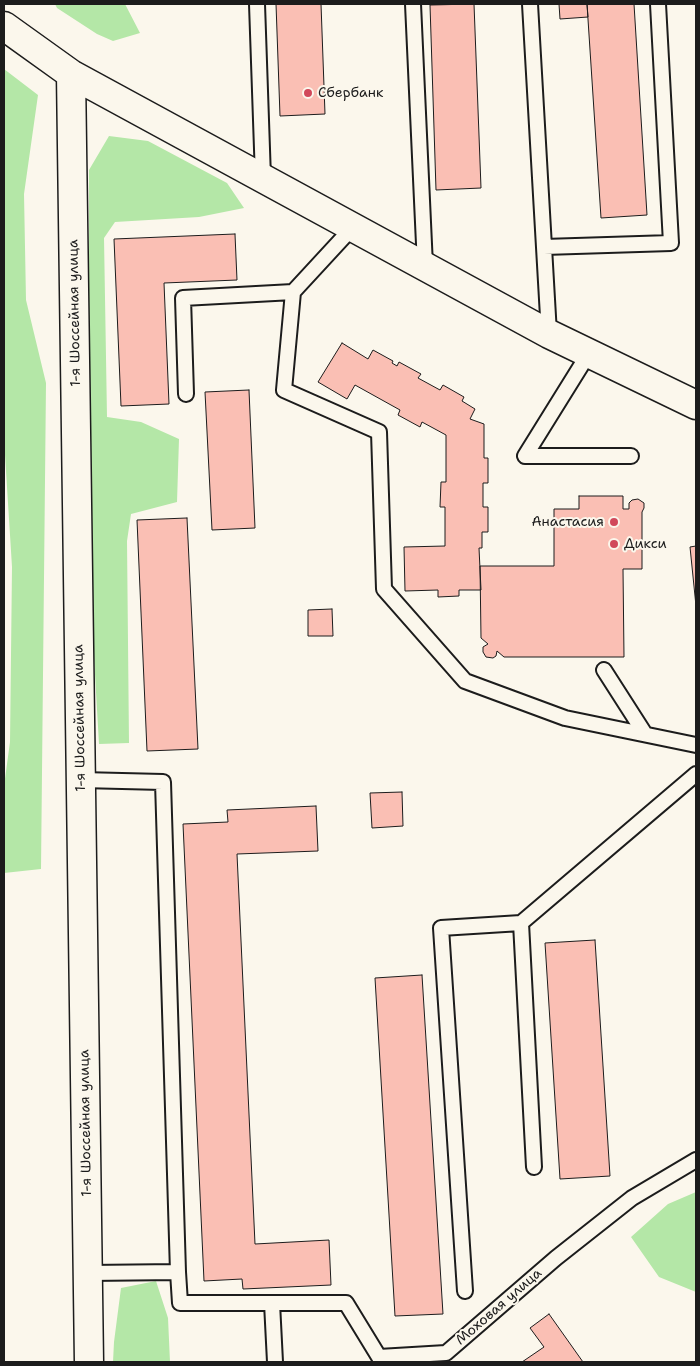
<!DOCTYPE html>
<html>
<head>
<meta charset="utf-8">
<style>
	body { margin:0 }
	#map { position:relative; width:700px; height:1366px; overflow:hidden; background:#fbf7ec; font-family:"Shantell Sans",sans-serif }
	canvas { display:block }
	.frame { position:absolute; inset:0; border:5px solid #1c1c1c; pointer-events:none }
</style>
</head>
<body>
<div id="map">
<canvas width="700" height="1366"></canvas>
<div class="frame"></div>
</div>
<script>
const ctx = document.querySelector('canvas').getContext('2d');
ctx.lineJoin = 'round';
function fill(path, color) {
  ctx.fillStyle = color;
  ctx.fill(path, 'evenodd');
}
function shape(rows) {
  const path = new Path2D();
  for (const r of rows) {
    path.moveTo(r[0], r[1]);
    for (let i = 2; i < r.length; i += 2) path.lineTo(r[i], r[i + 1]);
  }
  return path;
}
function stroke(path, color, width, dash) {
  ctx.strokeStyle = color;
  ctx.lineWidth = width;
  ctx.lineCap = dash ? 'butt' : 'round';
  ctx.setLineDash(dash || []);
  ctx.stroke(path);
}
function label(font, color, halo, rows, align = 'center') {
  ctx.font = font + ' "Shantell Sans",sans-serif';
  ctx.lineWidth = 4;
  ctx.setLineDash([]);
  ctx.textBaseline = 'middle';
  ctx.strokeStyle = halo;
  ctx.fillStyle = color;
  for (const [text, x, y, turn = 0] of rows) {
    ctx.save();
    ctx.translate(x, y);
    ctx.rotate((+turn || 0) * Math.PI / 180);
    ctx.textAlign = isNaN(turn) ? turn : align;
    if (halo) ctx.strokeText(text, 0, 0);
    ctx.fillText(text, 0, 0);
    ctx.restore();
  }
}
const green = shape([
	[55,4,125,4,140,33,113,41,97,34,57,8],
	[4,69,38,95,24,194,26,300,46,383,41,869,4,873,4,786,10,742,12,567,4,439],
	[109,136,148,141,227,183,244,208,199,217,115,222,104,238,107,417,141,422,179,439,177,502,131,514,127,541,129,743,99,744,93,640,89,427,89,170],
	[696,1192,696,1292,659,1277,631,1237,668,1204],
	[156,1281,168,1318,170,1362,113,1362,114,1342,121,1288]
]);
const building = shape([
	[276,4,321,4,325,114,280,116,276,4],
	[474,4,481,188,436,190,430,5,474,4],
	[559,4,587,4,588,17,560,19,559,4],
	[587,4,634,4,647,215,601,218,587,4],
	[235,234,237,280,164,283,169,404,121,406,114,239,235,234],
	[342,343,368,359,373,350,393,361,392,363,397,366,399,362,421,374,418,378,440,390,443,385,464,397,462,401,475,409,470,419,484,424,484,458,488,458,488,483,483,483,483,507,488,507,488,532,482,532,482,548,479,548,481,590,459,590,459,596,438,597,438,590,405,591,404,547,445,546,445,507,440,507,441,482,446,482,446,435,422,422,420,427,398,415,400,410,355,385,347,399,318,382,342,343],
	[249,390,255,528,212,530,205,392,249,390],
	[579,496,623,496,623,509,629,509,629,503,632,500,638,499,644,503,644,508,642,512,642,569,623,569,624,657,504,657,497,651,496,656,493,658,486,657,483,652,483,647,488,644,481,638,480,566,554,566,554,509,579,509,579,496],
	[187,518,198,749,147,751,137,520,187,518],
	[696,546,696,606,690,547,696,546],
	[332,609,333,636,308,636,308,610,332,609],
	[402,792,403,826,372,828,370,793,402,792],
	[316,806,318,851,237,854,255,1244,329,1240,331,1285,243,1289,242,1279,204,1281,183,824,228,822,227,810,316,806],
	[595,940,610,1176,560,1179,545,943,595,940],
	[422,975,443,1314,395,1316,375,978,422,975],
	[549,1314,583,1362,522,1362,544,1347,530,1328,549,1314]
]);
const lane = shape([
	[257,4,263,178],
	[413,4,425,266],
	[530,4,549,334],
	[353,227,293,292,284,390,379,432,384,589,465,681,565,718,696,745],
	[544,247,671,243,658,4],
	[589,353,525,456,631,456],
	[186,394,183,298,293,292],
	[604,670,645,734],
	[81,780,163,782,178,1272],
	[534,1167,521,923,696,774],
	[88,1273,178,1272,180,1303,346,1303,379,1357,446,1353,556,1258,632,1198,696,1160],
	[465,1291,441,928,521,923],
	[272,1303,275,1362]
]);
const secondary = shape([
	[4,26,71,74,549,334,696,405],
	[71,74,89,1362]
]);
const markers = [
	[308,93,5,"#d1495b"],
	[614,522,5,"#d1495b"],
	[614,544,5,"#d1495b"]
];
const poiNames = [
	["Сбербанк",318,93],
	["Анастасия",604,522,"right"],
	["Дикси",624,544]
];
const streetNames = [
	["1-я Шоссейная улица",75,313,-91],
	["1-я Шоссейная улица",80,718,-91],
	["1-я Шоссейная улица",86,1123,-91],
	["Моховая улица",499,1307,-41]
];
fill(green, '#b4e7a7');
fill(building, '#fabfb4');
stroke(building, '#1c1c1c', 1);
stroke(lane, '#1c1c1c', 18);
stroke(secondary, '#1c1c1c', 31);
stroke(lane, '#fbf7ec', 14);
stroke(secondary, '#fbf7ec', 28);
for (const [x, y, r, color] of markers) {
  const dot = new Path2D();
  dot.arc(x, y, r, 0, 2 * Math.PI);
  ctx.fillStyle = color;
  ctx.fill(dot);
  stroke(dot, '#fbf7ec', 2);
}
label('14px', '#1c1c1c', '#fbf7ec', poiNames, 'left');
label('14px', '#1c1c1c', '#fbf7ec', streetNames);
</script>
</body>
</html>
